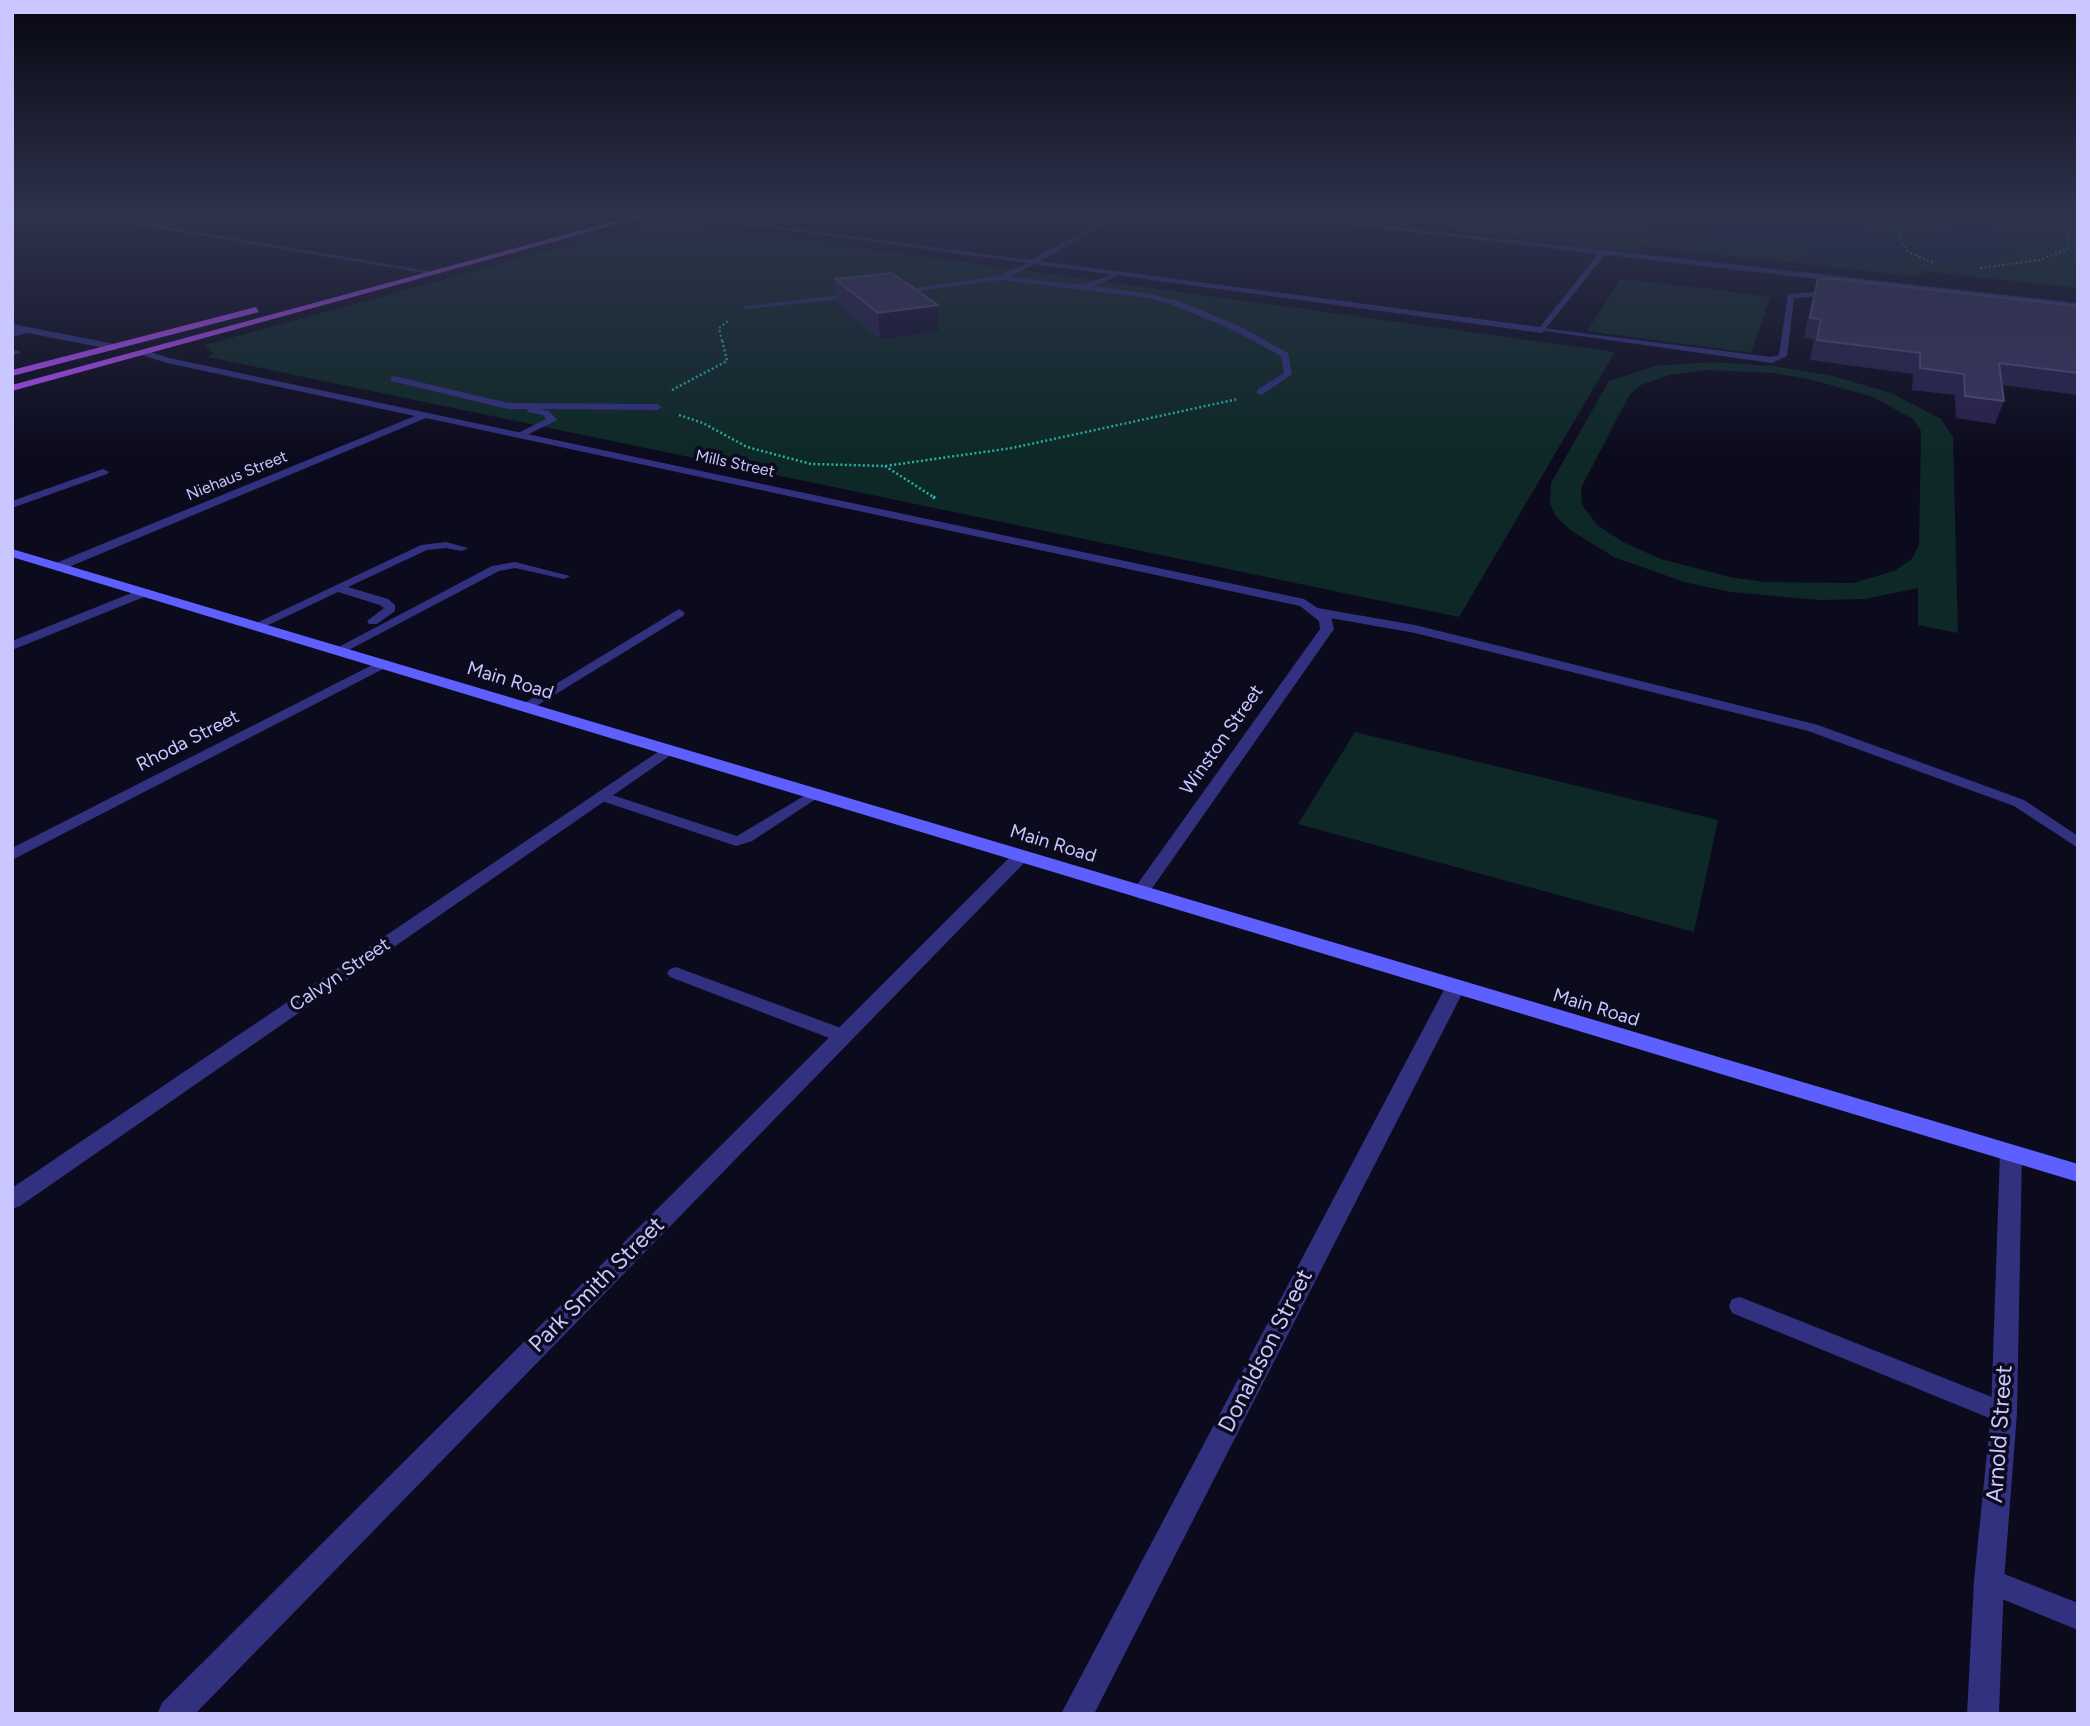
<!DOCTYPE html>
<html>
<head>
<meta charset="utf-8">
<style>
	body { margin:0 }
	#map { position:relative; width:2090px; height:1726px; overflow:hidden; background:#0c0a1d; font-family:Figtree,sans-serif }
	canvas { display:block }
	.frame { position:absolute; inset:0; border:14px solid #cac6ff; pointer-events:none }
</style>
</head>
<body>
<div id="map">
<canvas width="2090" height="1726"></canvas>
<div class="frame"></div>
</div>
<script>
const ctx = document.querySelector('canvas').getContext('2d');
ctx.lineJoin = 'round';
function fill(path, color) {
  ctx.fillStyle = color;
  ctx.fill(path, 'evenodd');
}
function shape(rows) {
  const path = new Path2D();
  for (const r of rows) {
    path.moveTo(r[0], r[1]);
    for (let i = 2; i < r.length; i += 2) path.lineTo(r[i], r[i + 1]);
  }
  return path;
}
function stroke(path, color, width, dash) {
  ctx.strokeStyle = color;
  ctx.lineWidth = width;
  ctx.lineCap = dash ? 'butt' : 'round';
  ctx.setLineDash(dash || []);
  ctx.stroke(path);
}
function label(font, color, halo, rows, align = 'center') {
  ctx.font = font + ' Figtree,sans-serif';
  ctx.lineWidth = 7;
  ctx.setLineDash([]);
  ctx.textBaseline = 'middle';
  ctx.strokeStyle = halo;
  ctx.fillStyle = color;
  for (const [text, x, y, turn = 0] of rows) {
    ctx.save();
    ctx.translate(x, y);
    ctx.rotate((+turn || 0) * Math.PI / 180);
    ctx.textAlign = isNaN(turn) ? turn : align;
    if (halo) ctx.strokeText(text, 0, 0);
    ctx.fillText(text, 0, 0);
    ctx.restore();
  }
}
const green = shape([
	[1450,217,2078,217,2078,288,1922,271,1921,277,1642,246,1633,252,1461,232,1444,223],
	[667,221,1615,352,1459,617,208,357,214,353,205,345,653,222],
	[1621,279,1719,290,1770,297,1751,353,1587,331],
	[1711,362,1773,366,1833,376,1891,393,1941,419,1953,437,1958,633,1918,625,1918,588,1865,599,1820,600,1730,592,1684,582,1614,557,1570,530,1556,516,1550,504,1551,483,1609,381,1655,366],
	[1706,370,1775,373,1813,380,1873,397,1913,419,1921,431,1919,545,1912,559,1894,571,1853,583,1765,582,1730,577,1661,559,1623,542,1597,525,1582,505,1581,488,1630,394,1641,385,1669,375],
	[1355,732,1718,820,1694,932,1298,824]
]);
const water = shape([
	[1518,217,1857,217,1857,223,1879,230,1899,244,1911,245,1918,240,1913,231,1919,228,1957,226,1913,217,2026,217,2047,228,1993,230,2012,235,2020,242,2022,246,2014,254,1939,261,1916,255,1888,259,1827,256,1655,231,1619,228,1565,227,1535,223]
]);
const stream = shape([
	[2078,217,2078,220,2064,217,2078,217]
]);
const pathFar2 = shape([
	[1878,217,1896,231,1908,252,1934,263],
	[1980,268,2039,260,2068,249,2071,217],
	[722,341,719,328,728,321]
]);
const pathFar1 = shape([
	[672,390,727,361,722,339],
	[679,415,703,423,747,447,811,464,885,466,1012,448,1238,399],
	[885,466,935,498]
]);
const path = shape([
	[933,497,935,498]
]);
const lane = shape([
	[139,217,151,217,126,225,123,223,139,217],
	[193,217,205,217,158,230,155,228,193,217],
	[1033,261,1035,264,1008,277,1084,285,1117,272,1117,276,1094,286,1150,294,1179,301,1239,326,1288,353,1292,374,1263,394,1257,394,1257,390,1284,373,1281,356,1233,330,1173,305,1150,298,1001,280,894,294,890,292,997,276,1033,261],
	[1835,291,1838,295,1794,298,1787,356,1772,363,1538,330,1542,328,1771,357,1779,355,1788,294,1835,291],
	[858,293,861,297,745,309,741,307,858,293],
	[27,328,30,332,12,337,12,332,27,328],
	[12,350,19,351,20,353,12,355,12,350],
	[394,376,508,403,657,404,662,407,657,410,539,409,549,411,557,420,521,438,518,437,518,433,546,419,543,415,528,412,527,409,508,409,391,381,391,377,394,376],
	[446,542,468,548,462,551,446,548,427,550,348,587,388,599,395,605,395,611,377,624,369,624,367,621,384,608,380,605,338,592,260,629,256,630,250,626,421,545,446,542],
	[515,562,570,576,564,579,515,568,499,571,341,654,333,654,331,651,492,566,515,562],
	[1317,608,1415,625,1818,725,2024,800,2078,836,2078,848,2014,806,1808,731,1415,633,1313,615,1313,609,1317,608],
	[679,609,685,613,683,616,530,710,525,711,518,707,679,609],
	[814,790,819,791,821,794,819,797,752,841,736,846,596,799,594,796,596,793,606,793,737,836,814,790],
	[676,967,849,1031,852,1036,849,1041,837,1041,670,977,667,973,670,969,676,967],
	[1740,1297,2012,1405,2016,1413,2012,1421,2004,1424,1732,1313,1729,1306,1732,1299,1740,1297],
	[1989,1568,2078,1603,2078,1630,1980,1590,1976,1581,1980,1572,1989,1568]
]);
const street = shape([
	[90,217,109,217,440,273,436,275,90,217],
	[688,217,710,217,1030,260,1110,217,1119,217,1040,261,1540,327,1598,254,1283,217,1309,217,2078,303,2078,308,1605,255,1542,333,688,217],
	[12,324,115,344,120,347,115,350,12,330,12,324],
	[145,350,169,358,1304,599,1331,617,1334,629,1146,897,1140,899,1131,893,1320,629,1319,621,1300,606,426,418,64,569,56,569,56,563,415,416,167,363,142,355,140,353,145,350],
	[103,469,109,472,107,474,12,508,12,501,103,469],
	[144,588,151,592,149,595,12,650,12,641,144,588],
	[382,660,387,661,387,667,12,860,12,848,382,660],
	[668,745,674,747,676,750,674,753,20,1206,12,1209,12,1188,668,745],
	[1021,851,1027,852,1030,856,1027,860,195,1714,157,1714,162,1703,1015,852,1021,851],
	[1455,981,1462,983,1465,988,1094,1714,1061,1714,1445,988,1448,983,1455,981],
	[2011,1145,2019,1147,2022,1153,2017,1413,2004,1581,1999,1714,1967,1714,1974,1581,1991,1413,2000,1153,2003,1147,2011,1145]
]);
const secondary = shape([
	[12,549,2078,1164,2078,1182,12,557,12,549]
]);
const primary = shape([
	[630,217,643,217,12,391,12,385,630,217],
	[256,307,259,312,12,376,12,370,256,307]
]);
const wall = shape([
	[835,279,939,331,880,339,837,304],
	[1818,279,2078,306,2078,395,2002,385,2004,401,1995,424,1956,418,1955,395,1912,390,1913,374,1810,360,1814,339,1804,338,1812,298]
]);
const shadedWall = shape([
	[938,305,939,331,880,339,878,313]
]);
const building = shape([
	[892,273,938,305,878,313,835,279,892,273],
	[1818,279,1836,279,2078,306,2078,373,1999,363,2004,401,1965,396,1964,374,1920,368,1920,353,1817,340,1821,319,1810,318,1818,279]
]);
const farStreetnames = [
	["Mills Street",735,464,12],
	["Niehaus Street",237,476,-22]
];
const streetNames = [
	["Main Road",510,681,17],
	["Winston Street",1222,740,-55],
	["Rhoda Street",188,741,-27],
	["Main Road",1053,844,17],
	["Calvyn Street",340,975,-34],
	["Main Road",1596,1008,17]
];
const nearStreetnames = [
	["Park Smith Street",597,1285,-45],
	["Donaldson Street",1266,1351,-63],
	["Arnold Street",2000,1434,-86]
];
fill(green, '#0d2826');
fill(water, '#071e3f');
fill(stream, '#071e3f');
stroke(pathFar2, '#23b6a7', 2, [2, 2.5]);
stroke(pathFar1, '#23b6a7', 2.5, [2, 2.5]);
stroke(path, '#23b6a7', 3.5, [2.5, 3.5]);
fill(lane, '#313180');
fill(street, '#313180');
fill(secondary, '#5d60ff');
fill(primary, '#b54dff');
fill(wall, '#28214d');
fill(shadedWall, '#161132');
fill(building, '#3a3360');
stroke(building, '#504a79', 2);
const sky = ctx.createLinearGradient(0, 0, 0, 459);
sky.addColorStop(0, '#070610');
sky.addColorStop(0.47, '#2e334c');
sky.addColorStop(1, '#2e334c00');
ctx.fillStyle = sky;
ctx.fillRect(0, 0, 2090, 459);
label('16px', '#cac6ff', '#0c0a1d', farStreetnames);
label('19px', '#cac6ff', '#0c0a1d', streetNames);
label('23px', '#cac6ff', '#0c0a1d', nearStreetnames);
</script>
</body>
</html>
